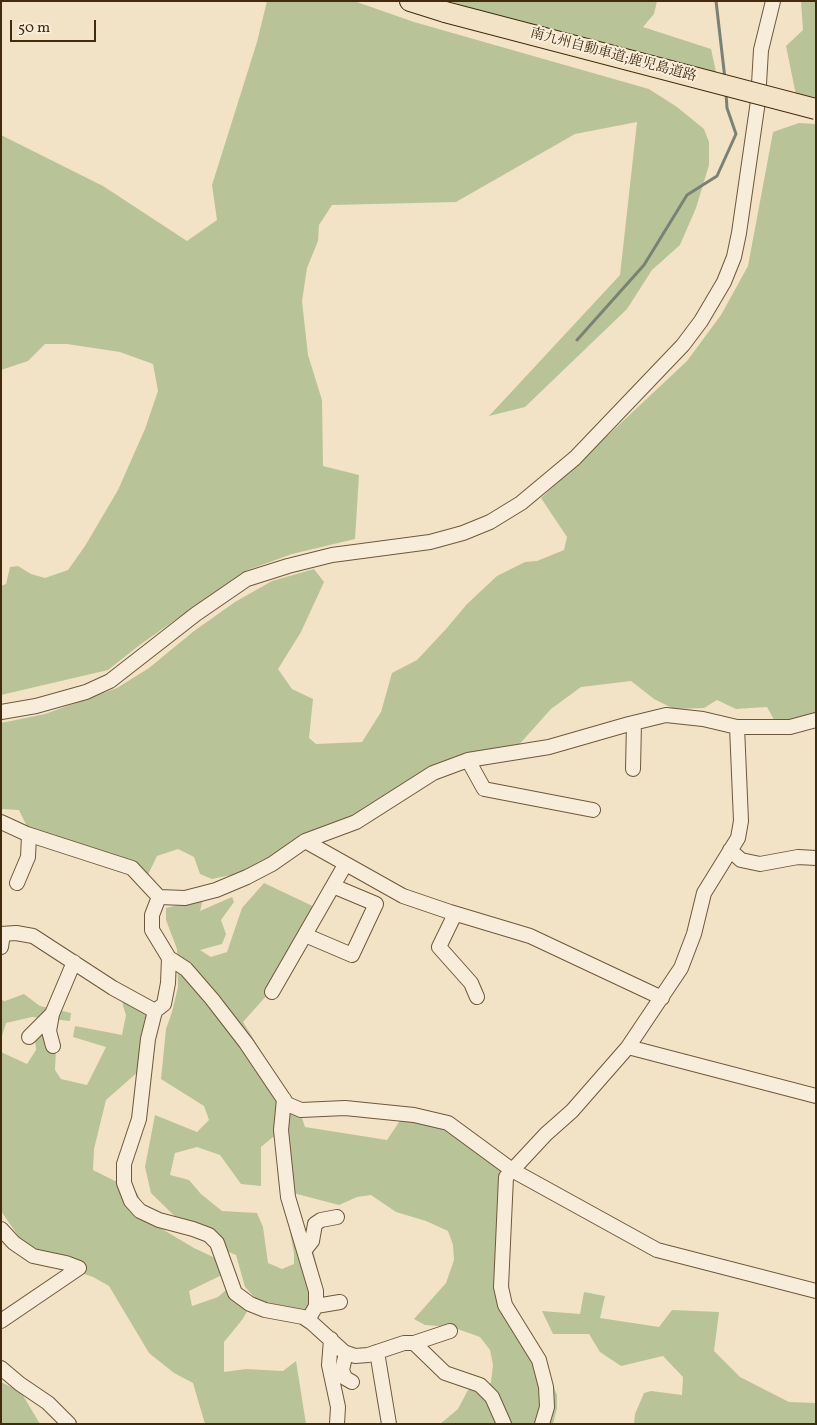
<!DOCTYPE html>
<html>
<head>
<meta charset="utf-8">
<style>
	body { margin:0 }
	#map { position:relative; width:817px; height:1425px; overflow:hidden; background:#f3e3c6; font-family:Vollkorn,serif }
	canvas { display:block }
	.frame { position:absolute; inset:0; border:2px solid #422a0d; pointer-events:none }
	.scale { position:absolute; left:10px; top:20px; width:86px; height:22px; box-sizing:border-box; border:2px solid #422a0d; border-top:0; padding-left:6px; font-size:15px; line-height:18px; white-space:nowrap; color:#422a0d; -webkit-text-stroke:4px #f7edda; paint-order:stroke }
</style>
</head>
<body>
<div id="map">
<canvas width="817" height="1425"></canvas>
<div class="frame"></div>
<div class="scale">50 m</div>
</div>
<script>
const ctx = document.querySelector('canvas').getContext('2d');
ctx.lineJoin = 'round';
function fill(path, color) {
  ctx.fillStyle = color;
  ctx.fill(path, 'evenodd');
}
function shape(rows) {
  const path = new Path2D();
  for (const r of rows) {
    path.moveTo(r[0], r[1]);
    for (let i = 2; i < r.length; i += 2) path.lineTo(r[i], r[i + 1]);
  }
  return path;
}
function stroke(path, color, width, dash) {
  ctx.strokeStyle = color;
  ctx.lineWidth = width;
  ctx.lineCap = dash ? 'butt' : 'round';
  ctx.setLineDash(dash || []);
  ctx.stroke(path);
}
function label(font, color, halo, rows, align = 'center') {
  ctx.font = font + ' Vollkorn,"Noto Serif JP",serif';
  ctx.lineWidth = 4;
  ctx.setLineDash([]);
  ctx.textBaseline = 'middle';
  ctx.strokeStyle = halo;
  ctx.fillStyle = color;
  for (const [text, x, y, turn = 0] of rows) {
    ctx.save();
    ctx.translate(x, y);
    ctx.rotate((+turn || 0) * Math.PI / 180);
    ctx.textAlign = isNaN(turn) ? turn : align;
    if (halo) ctx.strokeText(text, 0, 0);
    ctx.fillText(text, 0, 0);
    ctx.restore();
  }
}
const green = shape([
	[267,1,354,1,414,22,649,89,677,107,704,129,709,142,709,165,696,208,680,245,652,270,627,309,525,407,489,416,620,275,637,122,575,134,456,202,332,205,319,225,318,241,307,268,302,301,308,355,322,400,323,466,359,475,355,539,292,554,245,571,141,644,108,670,1,695,1,586,6,584,10,567,18,566,31,574,45,578,68,570,85,546,118,490,145,429,158,391,153,364,120,352,67,344,45,344,28,361,1,370,1,135,103,186,187,241,217,220,212,185,257,42],
	[449,1,657,1,654,14,643,27,711,49,718,81,504,20],
	[801,1,816,1,816,99,796,95,786,46,803,30],
	[799,123,816,124,816,724,804,731,786,735,778,727,767,707,736,709,717,700,704,708,674,709,654,699,631,681,581,687,551,709,516,748,439,763,389,803,256,870,212,879,200,874,194,857,178,849,157,856,147,877,32,837,19,810,1,809,1,723,45,714,117,688,149,668,194,631,235,602,272,581,314,569,324,582,301,632,278,669,292,689,313,699,309,738,316,744,362,742,381,712,392,673,417,660,446,629,467,604,497,576,525,562,537,561,564,550,567,537,541,498,687,361,721,315,748,266,773,132],
	[264,883,321,910,268,994,243,1022,301,1115,305,1127,387,1140,401,1119,432,1126,464,1137,510,1174,512,1217,507,1267,506,1286,510,1307,543,1360,557,1395,557,1408,553,1424,440,1424,458,1409,468,1390,488,1387,491,1382,493,1365,490,1350,480,1337,452,1327,425,1325,414,1319,446,1283,454,1260,453,1245,448,1231,426,1221,396,1212,371,1195,357,1197,339,1205,293,1193,287,1149,273,1137,261,1147,261,1186,241,1184,220,1155,197,1147,175,1153,170,1175,189,1180,201,1194,222,1211,257,1213,263,1227,268,1263,282,1269,294,1264,294,1253,288,1222,291,1199,314,1254,322,1286,324,1304,318,1315,259,1302,245,1287,236,1255,198,1239,151,1193,145,1167,155,1115,197,1132,209,1120,204,1106,161,1079,166,1029,172,1012,178,987,177,949,166,920,166,908,203,899,200,911,232,897,234,902,221,920,226,934,222,944,200,950,211,957,227,952,242,908],
	[24,994,40,1006,71,1013,70,1021,32,1017,6,1023,1,1039,1,1000,5,1001],
	[122,995,156,1020,148,1063,106,1100,94,1149,93,1170,115,1181,125,1176,138,1195,147,1216,157,1226,194,1248,224,1262,224,1274,189,1291,192,1306,218,1297,234,1283,248,1310,242,1320,224,1342,224,1372,246,1369,283,1371,296,1361,306,1424,205,1424,193,1383,174,1373,149,1353,109,1286,93,1277,48,1261,24,1244,3,1214,1,1209,1,1052,27,1064,36,1050,34,1025,57,1025,55,1070,61,1079,87,1085,106,1047,73,1037,75,1026,122,1035,126,1015,123,1006],
	[584,1292,605,1296,600,1318,659,1327,672,1310,719,1312,714,1351,740,1377,789,1402,816,1403,816,1424,634,1424,635,1414,644,1393,651,1391,682,1395,683,1377,663,1356,621,1366,600,1352,589,1334,553,1334,542,1311,580,1314],
	[1,1382,21,1392,40,1424,1,1424]
]);
const stream = shape([
	[716,1,725,79],
	[577,340,644,265,687,195,717,176,736,134,727,108,726,93]
]);
const minor = shape([
	[1,712,36,706,86,692,110,681,196,614,247,579,288,566,332,555,430,542,463,533,490,522,521,503,575,458,683,345,701,321,724,282,734,257,739,233,758,101,761,50,773,1],
	[468,760,484,789,593,810],
	[633,769,634,723],
	[1,822,27,834,132,868,159,897,185,898,216,890,247,877,272,864,305,841,356,822,433,773,468,760,549,747,629,724,666,715,703,719,737,727,790,727,816,720],
	[305,841,403,896,450,912,530,936,662,998],
	[730,850,741,860,760,864,798,857,816,858],
	[17,883,28,857,29,835],
	[159,897,152,915,152,930,169,958,186,969,212,999,246,1043,287,1104,301,1110,345,1108,414,1115,448,1123,512,1170,657,1250,816,1291],
	[455,914,439,947,471,983,477,997],
	[1,934,16,933,33,936,113,988,155,1011],
	[305,935,352,955,376,904,333,886],
	[1,947,3,934],
	[169,958,168,983,164,1004,155,1011,148,1039,139,1119,124,1164,124,1183,131,1201,140,1211,159,1220,193,1229,209,1235,217,1243,235,1293,250,1304,265,1310,303,1317,312,1323,344,1352,355,1356,368,1355,404,1343,414,1343,445,1373,480,1385,492,1397,504,1424],
	[272,992,345,865],
	[29,1037,52,1014],
	[53,1046,49,1031,52,1014,74,962],
	[628,1047,816,1096],
	[284,1099,281,1130,288,1197,316,1291,316,1306,308,1320],
	[1,1229,14,1243,33,1256,66,1263,79,1268,1,1321],
	[304,1251,312,1241,315,1224,321,1220,337,1217],
	[316,1306,340,1302],
	[331,1339,329,1365,338,1407,337,1424],
	[414,1343,450,1331],
	[377,1352,389,1424],
	[346,1353,342,1370,345,1378,352,1382],
	[1,1368,20,1384,48,1403,69,1424],
	[542,1424,547,1407,546,1387,539,1360,505,1305,501,1287,506,1177,546,1134,572,1111,628,1047,681,968,694,934,704,893,738,838,741,821,737,727]
]);
const highway = shape([
	[410,1,445,12]
]);
const highwayBridge = shape([
	[445,12,816,109]
]);
const streetNames = [
	["南九州自動車道;鹿児島道路",613,56,15]
];
fill(green, '#b8c497');
stroke(stream, '#798275', 3);
stroke(minor, '#6e583b', 16);
stroke(highway, '#422a0d', 22);
stroke(minor, '#f7edda', 14);
stroke(highway, '#f3e3c6', 20);
stroke(highwayBridge, '#422a0d', 22, []);
stroke(highwayBridge, '#f3e3c6', 20);
label('14px', '#422a0d', '#f7edda', streetNames);
</script>
</body>
</html>
